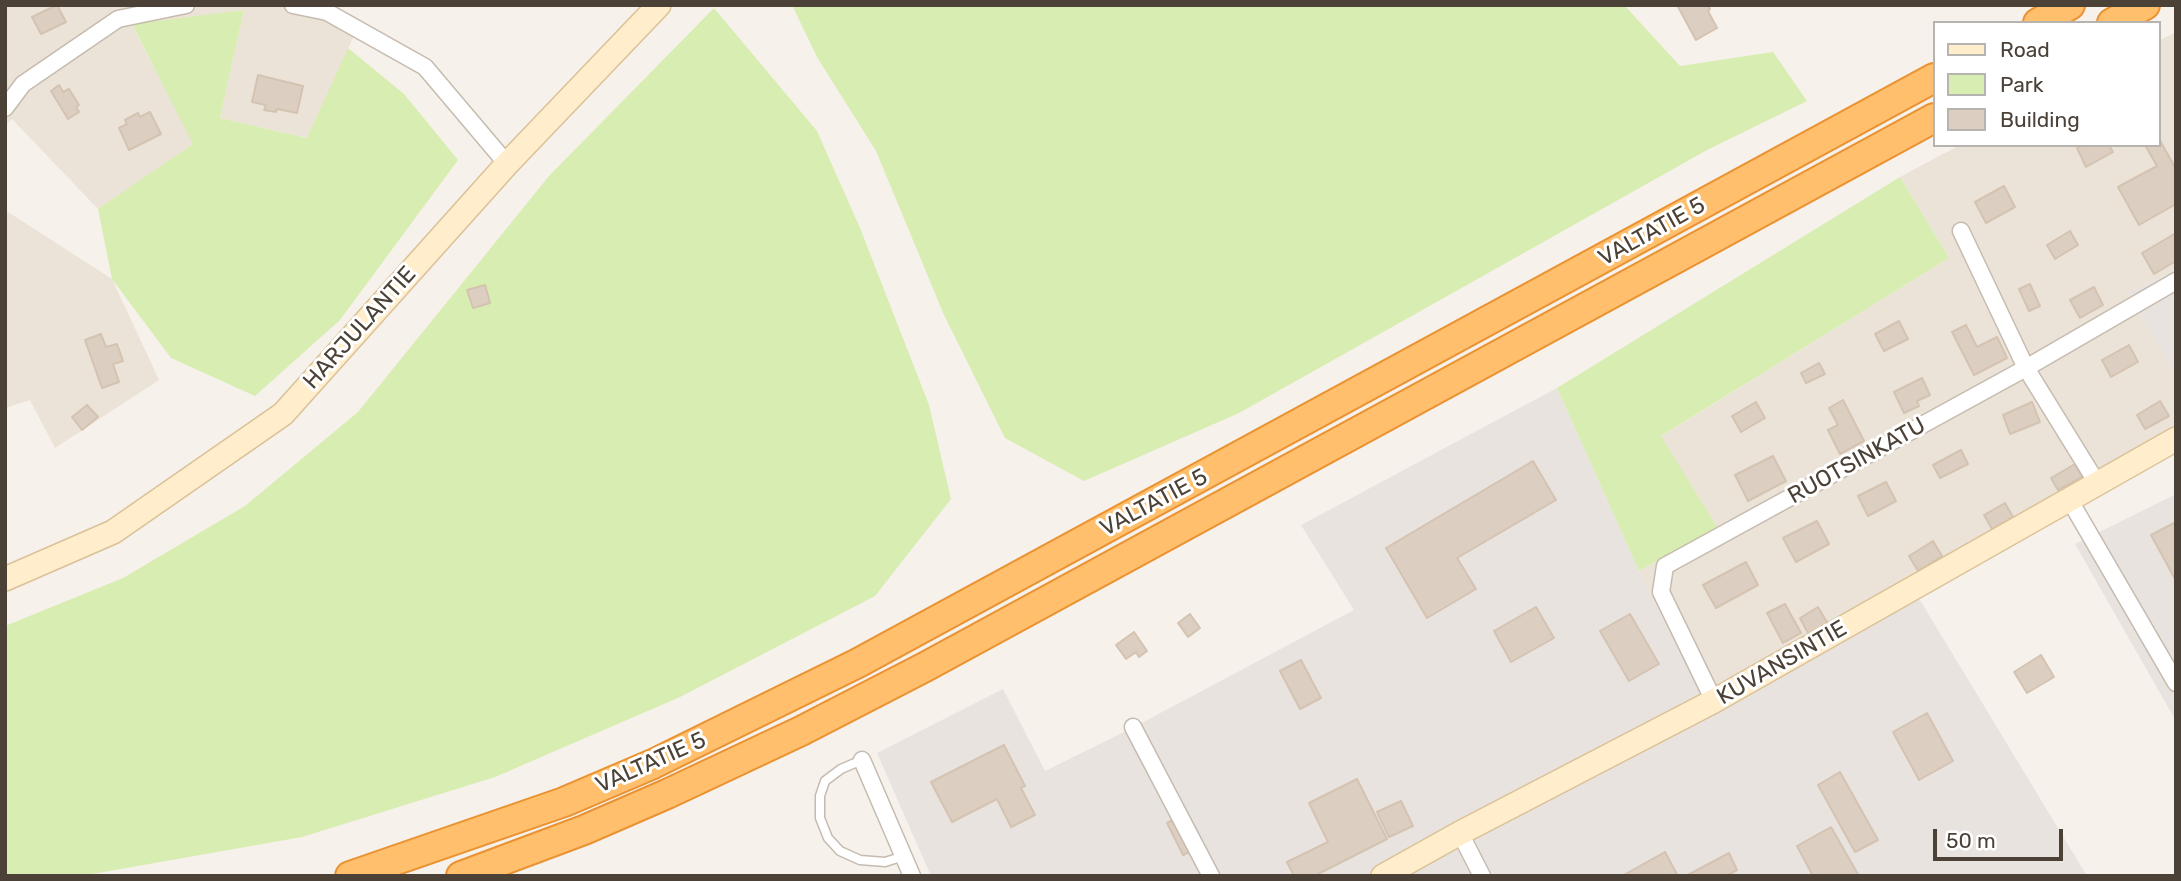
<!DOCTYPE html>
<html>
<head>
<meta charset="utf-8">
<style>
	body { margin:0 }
	#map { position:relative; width:2181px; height:881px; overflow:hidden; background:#f6f1ea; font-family:Rubik,sans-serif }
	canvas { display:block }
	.frame { position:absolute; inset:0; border:7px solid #4b4137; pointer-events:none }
	.legend { position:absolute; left:1933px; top:21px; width:228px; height:126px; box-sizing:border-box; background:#fff; border:2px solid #b7b3af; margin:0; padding:9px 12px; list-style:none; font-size:21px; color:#4b4137 }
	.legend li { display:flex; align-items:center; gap:14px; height:35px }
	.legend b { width:35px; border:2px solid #b7b3af }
	.scale { position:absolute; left:1933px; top:829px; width:130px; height:32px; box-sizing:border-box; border:4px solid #4b4137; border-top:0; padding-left:9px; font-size:21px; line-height:24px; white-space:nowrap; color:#4b4137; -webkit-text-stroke:5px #fff; paint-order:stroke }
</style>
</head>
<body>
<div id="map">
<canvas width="2181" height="881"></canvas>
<div class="frame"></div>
<ul class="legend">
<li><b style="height:9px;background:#ffedcc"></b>Road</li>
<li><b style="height:19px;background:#d8edb1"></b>Park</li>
<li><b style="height:19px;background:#dccfc2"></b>Building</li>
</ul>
<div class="scale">50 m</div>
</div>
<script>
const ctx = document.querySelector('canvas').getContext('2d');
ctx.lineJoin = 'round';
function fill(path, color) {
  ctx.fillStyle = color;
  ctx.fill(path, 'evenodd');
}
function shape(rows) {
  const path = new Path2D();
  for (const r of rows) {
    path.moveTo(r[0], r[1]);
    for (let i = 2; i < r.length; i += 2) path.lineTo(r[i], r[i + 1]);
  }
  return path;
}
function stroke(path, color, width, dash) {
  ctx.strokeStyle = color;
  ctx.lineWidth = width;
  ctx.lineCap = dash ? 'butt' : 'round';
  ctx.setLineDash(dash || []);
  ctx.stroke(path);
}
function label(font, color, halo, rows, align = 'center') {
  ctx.font = font + ' Rubik,sans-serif';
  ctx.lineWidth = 6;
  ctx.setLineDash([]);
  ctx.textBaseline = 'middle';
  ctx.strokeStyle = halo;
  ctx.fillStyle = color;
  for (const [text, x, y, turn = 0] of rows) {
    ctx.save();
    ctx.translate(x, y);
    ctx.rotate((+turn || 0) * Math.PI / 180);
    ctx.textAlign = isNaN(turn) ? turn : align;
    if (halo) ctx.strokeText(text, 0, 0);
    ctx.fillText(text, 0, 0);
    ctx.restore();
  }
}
const residential = shape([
	[5,5,327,5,361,20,308,138,220,118,244,10,132,25,194,144,98,209,12,119,5,126],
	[2176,32,2176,271,2127,292,2176,376,2176,432,1703,699,1639,571,1717,527,1660,437,1949,258,1900,177,1960,145,2158,145,2158,41],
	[5,210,112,279,159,380,55,448,30,400,5,408]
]);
const industrial = shape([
	[2176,271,2176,376,2127,292],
	[1557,388,1639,571,1703,699,1909,582,2087,876,931,876,877,753,1003,689,1045,771,1134,727,1354,610,1301,525],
	[2176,494,2176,721,2075,544]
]);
const green = shape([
	[792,5,1624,5,1680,66,1773,52,1807,101,1707,150,1239,413,1084,481,1005,438,944,315,876,151,817,57],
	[714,8,817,131,860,228,929,405,951,499,875,596,680,697,495,777,302,837,81,876,5,876,5,626,123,578,245,506,358,412,549,176],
	[244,10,220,118,307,138,348,48,404,94,458,160,340,320,255,396,171,358,112,279,98,209,193,144,132,24],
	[1900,177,1949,258,1661,436,1717,527,1639,571,1557,388]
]);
const building = shape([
	[57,5,66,22,41,34,32,17,57,5],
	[1677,5,1708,5,1710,9,1708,11,1717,28,1696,40,1677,5],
	[258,75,303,86,297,113,277,109,276,112,264,110,266,105,252,102,258,75],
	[59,85,63,92,69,89,79,105,76,107,79,112,68,119,51,91,59,85],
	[150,112,161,134,129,150,119,128,127,124,125,120,138,113,140,117,150,112],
	[2158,137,2176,169,2176,204,2139,225,2118,187,2157,166,2145,145,2158,145,2158,137],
	[2082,145,2109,145,2113,152,2086,167,2077,148,2082,145],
	[2004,186,2015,207,1986,223,1975,202,2004,186],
	[2070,231,2078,245,2055,259,2047,245,2070,231],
	[2176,233,2176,261,2154,274,2142,253,2176,233],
	[2030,284,2040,306,2029,311,2019,289,2030,284],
	[485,285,490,303,473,308,467,290,485,285],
	[2094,287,2103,305,2080,318,2070,300,2094,287],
	[1899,321,1908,339,1884,351,1875,334,1899,321],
	[1966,325,1977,347,1997,337,2007,358,1974,375,1952,332,1966,325],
	[101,334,106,347,117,344,123,361,113,364,119,382,102,388,85,340,101,334],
	[2129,345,2138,362,2111,377,2102,360,2129,345],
	[1819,363,1825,374,1806,383,1801,373,1819,363],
	[1922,378,1930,395,1917,401,1919,406,1904,413,1894,392,1922,378],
	[1843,400,1864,441,1840,454,1828,430,1838,425,1829,408,1843,400],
	[2160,401,2169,416,2145,429,2137,415,2160,401],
	[1756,402,1765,418,1741,432,1732,416,1756,402],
	[2032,402,2040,422,2010,434,2003,415,2032,402],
	[87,405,98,417,82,430,72,417,87,405],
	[1961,450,1968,464,1940,478,1933,465,1961,450],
	[1773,456,1786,481,1748,501,1735,475,1773,456],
	[1533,461,1556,500,1457,558,1476,589,1427,618,1386,548,1533,461],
	[2075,464,2082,477,2058,490,2051,478,2075,464],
	[1886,482,1896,501,1868,516,1858,496,1886,482],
	[2005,503,2013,517,1992,529,1984,515,2005,503],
	[1817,521,1829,544,1796,562,1783,538,1817,521],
	[2176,522,2176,578,2175,579,2151,535,2176,522],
	[1933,541,1942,556,1918,571,1909,556,1933,541],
	[1746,562,1758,585,1716,608,1703,585,1746,562],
	[1785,604,1801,633,1783,643,1767,613,1785,604],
	[1536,607,1554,638,1511,662,1494,631,1536,607],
	[1818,607,1828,624,1809,635,1800,618,1818,607],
	[1190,614,1200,628,1188,637,1178,623,1190,614],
	[1630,614,1659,664,1629,681,1600,631,1630,614],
	[1134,632,1147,651,1139,657,1136,652,1126,659,1116,645,1134,632],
	[2041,655,2054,677,2027,693,2014,672,2041,655],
	[1301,660,1321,698,1300,709,1280,671,1301,660],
	[1927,713,1953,761,1919,780,1893,732,1927,713],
	[1004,745,1025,786,1021,788,1035,815,1011,827,997,799,952,822,931,782,1004,745],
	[1840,772,1878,840,1855,852,1818,785,1840,772],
	[1357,779,1387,839,1314,876,1294,876,1287,862,1328,842,1309,803,1357,779],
	[1401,801,1413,826,1389,837,1377,812,1401,801],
	[1180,816,1197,848,1183,855,1167,823,1180,816],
	[1831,827,1859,876,1813,876,1797,846,1831,827],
	[1665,852,1678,876,1622,876,1665,852],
	[1729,853,1737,870,1726,876,1686,876,1729,853]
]);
const lane = shape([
	[862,760,841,769,825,781,820,796,820,818,828,838,840,851,860,860,885,862,904,856]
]);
const street = shape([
	[293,5,327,12,425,67,507,164],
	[5,108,23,84,118,19,186,5],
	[1961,231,2026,368,2097,483],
	[2069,499,2176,683],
	[1714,701,1661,592,1665,566,2026,368,2176,281],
	[1133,727,1211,876],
	[862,760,912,876],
	[1460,833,1482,876]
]);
const secondary = shape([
	[5,579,113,532,283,414,507,164,659,5],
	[1383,876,1460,833,1714,701,2176,439]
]);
const highway = shape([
	[2038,23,2070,5],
	[2112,23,2145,5],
	[350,876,564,802,653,764,858,663,1934,78],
	[461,876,584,830,667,794,801,731,925,667,1934,118]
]);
const streetNames = [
	["VALTATIE 5",1652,232,-29],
	["HARJULANTIE",360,328,-48],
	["RUOTSINKATU",1857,461,-29],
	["VALTATIE 5",1154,503,-28],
	["KUVANSINTIE",1782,663,-30],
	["VALTATIE 5",651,763,-24]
];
fill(residential, '#ebe3d8');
fill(industrial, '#e9e3df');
fill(green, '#d8edb1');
fill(building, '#dccfc2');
stroke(building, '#d4c3b1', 2);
stroke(lane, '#c6bbaf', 11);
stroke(street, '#c6bbaf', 19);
stroke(secondary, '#dac197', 26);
stroke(highway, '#ea9231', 32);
stroke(lane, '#fff', 8);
stroke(street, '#fff', 16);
stroke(secondary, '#ffedcc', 23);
stroke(highway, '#ffbf6d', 28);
label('23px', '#4b4137', '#fff', streetNames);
</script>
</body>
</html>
